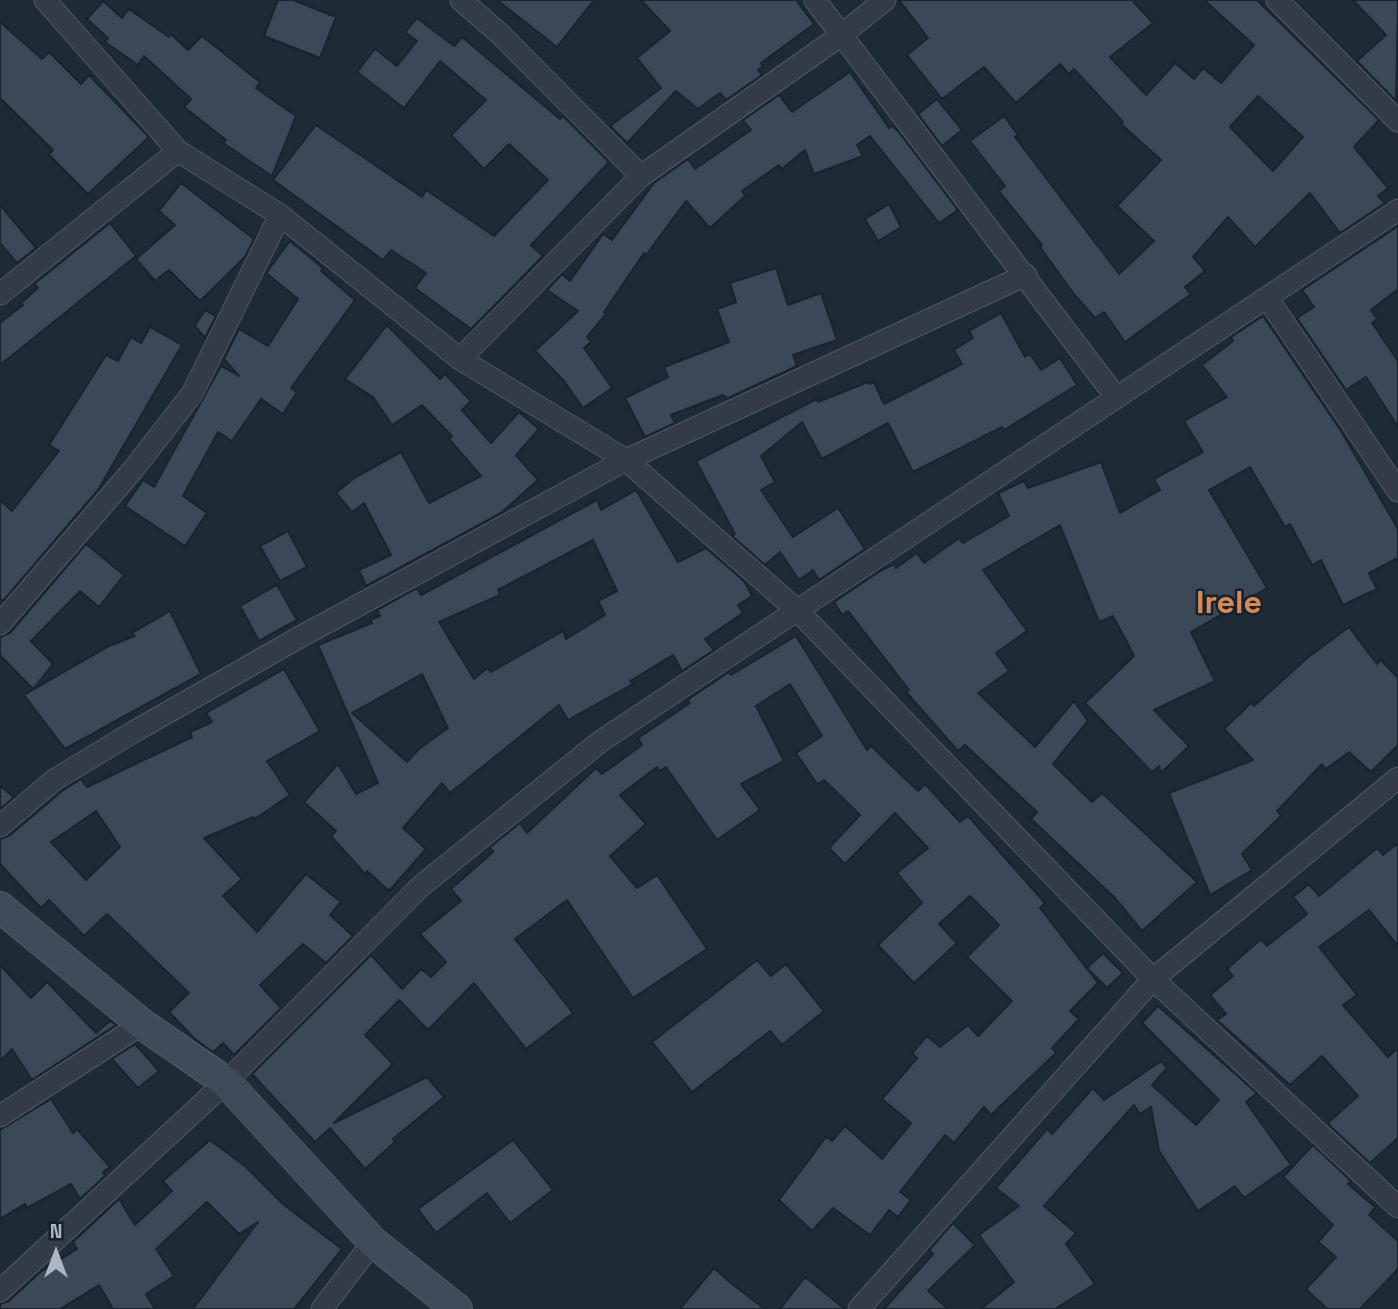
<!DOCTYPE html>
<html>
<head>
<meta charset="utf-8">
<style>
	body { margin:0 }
	#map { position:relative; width:1398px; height:1309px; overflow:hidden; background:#1f2a37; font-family:"Space Grotesk",sans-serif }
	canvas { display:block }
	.north { position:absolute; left:21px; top:1218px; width:70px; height:70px; -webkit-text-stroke:5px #18212c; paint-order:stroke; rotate:0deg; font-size:19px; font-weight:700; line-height:28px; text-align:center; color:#acb6c4 }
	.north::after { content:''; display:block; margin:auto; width:24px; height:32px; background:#acb6c4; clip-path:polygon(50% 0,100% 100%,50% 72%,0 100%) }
</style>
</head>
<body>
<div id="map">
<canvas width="1398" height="1309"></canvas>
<div class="north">N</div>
</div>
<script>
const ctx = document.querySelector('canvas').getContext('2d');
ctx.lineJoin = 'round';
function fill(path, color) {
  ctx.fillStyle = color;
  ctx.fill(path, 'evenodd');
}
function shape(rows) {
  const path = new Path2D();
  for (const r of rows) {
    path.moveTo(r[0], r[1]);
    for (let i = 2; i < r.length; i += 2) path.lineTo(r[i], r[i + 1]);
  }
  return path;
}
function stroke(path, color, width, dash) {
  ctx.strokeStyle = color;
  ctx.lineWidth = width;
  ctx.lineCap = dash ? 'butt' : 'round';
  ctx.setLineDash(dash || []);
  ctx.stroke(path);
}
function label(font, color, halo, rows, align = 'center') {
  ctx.font = font + ' "Space Grotesk",sans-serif';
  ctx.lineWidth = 5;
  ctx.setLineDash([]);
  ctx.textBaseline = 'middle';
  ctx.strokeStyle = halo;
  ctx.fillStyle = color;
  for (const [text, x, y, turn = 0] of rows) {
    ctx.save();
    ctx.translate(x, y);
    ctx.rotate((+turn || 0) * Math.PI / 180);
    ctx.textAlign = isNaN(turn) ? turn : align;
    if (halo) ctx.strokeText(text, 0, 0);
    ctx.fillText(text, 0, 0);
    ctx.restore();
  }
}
const building = shape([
	[278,0,293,0,336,17,320,58,264,36,278,0],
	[497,0,594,0,557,47,497,0],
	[641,0,796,0,814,24,761,63,763,66,758,70,762,75,726,100,720,93,698,109,676,91,627,143,610,126,661,88,637,58,670,31,641,0],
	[899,0,1132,0,1153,23,1110,57,1146,95,1175,63,1194,79,1203,68,1221,83,1254,45,1204,0,1257,0,1379,120,1354,147,1388,188,1378,196,1385,203,1340,233,1310,193,1255,247,1228,217,1193,257,1205,271,1185,287,1191,294,1125,342,1104,312,1095,318,1073,293,1040,247,1042,245,999,191,1005,186,970,141,1004,116,1018,135,1015,137,1119,274,1154,241,1117,206,1161,160,1121,124,1123,122,1074,69,1069,74,1060,64,1016,103,984,67,942,99,907,55,928,38,899,0],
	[1258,96,1303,137,1273,171,1230,127,1258,96],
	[1353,0,1398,0,1396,101,1357,61,1386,35,1353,0],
	[103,1,122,18,129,9,169,37,171,34,188,50,202,36,260,82,256,88,296,116,272,176,223,143,226,140,184,107,191,99,144,56,138,65,105,42,108,38,87,19,103,1],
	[417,18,454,46,462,37,560,119,563,116,609,162,531,245,543,256,471,329,415,288,426,273,391,250,383,260,273,180,316,125,422,197,426,190,494,236,548,180,509,144,484,169,451,135,486,100,440,61,404,108,357,72,375,49,397,66,417,41,405,32,417,18],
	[0,22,42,59,49,52,81,84,89,75,149,137,88,194,49,155,53,150,0,98,0,22],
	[850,72,889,128,892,126,898,131,958,210,939,223,870,136,857,145,863,156,814,174,805,150,782,169,779,165,742,191,745,196,710,228,686,201,646,255,644,253,604,312,606,314,587,337,591,342,584,348,612,388,583,408,564,381,535,351,578,311,547,290,562,274,570,281,603,234,612,240,654,183,688,159,695,169,751,130,743,120,779,95,792,112,850,72],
	[937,99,962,130,942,146,918,114,937,99],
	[181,183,254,239,245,257,200,301,169,270,155,281,136,259,175,225,159,211,181,183],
	[889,204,901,227,878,241,865,219,889,204],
	[0,205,36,248,17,263,0,243,0,205],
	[110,223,136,256,0,365,0,323,23,305,21,303,38,288,34,284,110,223],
	[1398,226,1398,289,1371,310,1377,319,1372,323,1398,361,1398,427,1366,377,1346,390,1297,318,1314,307,1302,290,1398,226],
	[290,241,323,268,321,271,355,300,291,388,297,392,283,414,261,399,232,441,218,432,183,496,207,513,185,546,125,506,143,480,154,487,221,366,239,376,224,359,239,329,268,346,298,299,266,273,290,241],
	[776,268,788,305,821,293,837,340,793,355,797,366,728,398,723,395,671,415,675,423,645,437,625,398,668,377,664,367,729,342,717,309,736,302,730,283,776,268],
	[205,310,216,316,205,338,195,326,205,310],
	[1001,313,1025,357,1030,354,1041,370,1060,358,1077,385,1004,430,1002,427,913,472,888,423,822,459,802,422,761,456,775,482,761,490,793,537,838,508,865,549,819,580,813,570,799,580,780,552,765,565,732,536,735,534,696,461,817,399,818,402,868,382,870,384,874,382,884,404,962,364,954,350,973,338,969,331,1001,313],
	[1263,316,1341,431,1398,529,1398,558,1369,573,1377,589,1343,605,1321,560,1312,565,1290,524,1285,527,1250,467,1209,490,1267,588,1191,632,1215,681,1154,710,1189,746,1161,773,1159,766,1152,772,1085,703,1134,656,1113,616,1099,622,1060,525,983,570,1027,631,996,653,1009,671,978,693,1035,747,1074,701,1088,721,1053,764,1092,802,1102,793,1197,882,1142,931,1115,898,1031,819,1037,812,965,745,958,751,906,692,909,690,848,611,842,615,834,602,880,571,894,564,896,568,917,553,924,563,959,538,963,543,1009,516,998,493,1024,481,1028,488,1101,462,1120,513,1160,490,1154,479,1203,452,1184,421,1227,397,1202,365,1233,341,1231,337,1263,316],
	[387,325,440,379,445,374,471,401,462,410,491,443,519,412,539,429,516,455,538,480,501,513,366,586,359,570,391,555,364,503,352,512,336,493,354,478,401,452,429,503,481,476,449,439,452,436,422,405,392,425,373,397,345,379,387,325],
	[150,327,182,345,98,490,3,601,0,598,0,500,12,511,59,451,49,445,106,355,118,361,131,337,141,343,150,327],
	[636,490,678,562,706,548,744,581,752,596,738,605,743,613,705,639,714,650,682,671,673,655,630,681,633,684,568,720,559,705,450,793,442,783,403,828,426,849,389,891,367,871,365,874,331,836,336,831,304,802,338,764,356,794,378,783,318,645,372,623,370,620,380,616,377,610,417,588,421,595,597,500,601,510,636,490],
	[593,540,617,591,598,601,605,615,566,639,563,631,491,672,487,668,474,679,439,622,500,595,498,590,593,540],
	[422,674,448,728,419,749,407,762,352,713,422,674],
	[288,531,307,567,280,581,260,546,288,531],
	[86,544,124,575,99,607,80,591,31,641,53,664,33,689,0,655,0,637,10,633,86,544],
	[277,585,297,620,259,641,240,606,277,585],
	[170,611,201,674,65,749,24,695,109,646,135,636,132,633,170,611],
	[1349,627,1377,664,1381,660,1398,678,1398,745,1371,772,1349,752,1326,769,1322,764,1277,811,1281,816,1242,854,1252,870,1210,895,1169,793,1253,760,1224,729,1251,703,1254,706,1306,659,1349,627],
	[796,636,867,750,871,746,918,791,925,784,960,822,968,816,1045,903,1040,908,1098,983,1070,1011,1079,1019,1052,1048,1056,1053,991,1115,984,1107,954,1143,945,1135,900,1192,911,1200,898,1217,889,1210,870,1235,833,1208,812,1231,779,1200,826,1137,832,1141,845,1126,882,1159,911,1123,882,1099,917,1058,912,1053,927,1036,940,1047,968,1025,978,1036,1012,1001,967,957,999,925,970,896,939,924,957,943,914,983,878,945,922,903,897,873,928,848,895,813,845,864,829,848,860,815,824,780,817,784,796,753,822,736,790,684,756,706,784,761,741,784,760,810,717,840,666,767,660,771,657,767,620,795,646,824,610,856,637,888,657,875,707,949,633,998,567,900,515,939,573,1013,526,1049,474,983,428,1030,399,1000,365,1035,393,1064,334,1123,427,1077,444,1097,393,1139,395,1142,365,1169,330,1128,315,1142,252,1074,371,955,402,989,421,969,431,977,446,962,420,934,461,901,451,889,493,852,490,847,520,823,527,833,596,768,602,774,642,745,638,738,690,703,687,700,729,672,731,675,796,636],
	[284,669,320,731,267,761,290,795,255,819,253,817,204,838,242,879,223,896,257,932,306,874,341,902,330,915,353,936,326,963,303,944,260,985,281,1008,234,1055,223,1043,213,1052,195,1039,169,1012,189,993,107,914,84,936,49,900,41,908,0,864,0,839,9,836,62,791,81,779,87,787,192,737,190,732,212,722,206,713,284,669],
	[96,811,120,847,86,880,51,842,96,811],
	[0,786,14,797,0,809,0,786],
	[1398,843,1398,946,1369,910,1319,947,1357,995,1343,1005,1388,1057,1398,1048,1398,1138,1370,1163,1330,1126,1329,1122,1358,1096,1322,1056,1290,1085,1217,1020,1226,1014,1210,995,1233,976,1227,969,1261,939,1267,946,1307,914,1293,897,1309,884,1319,896,1377,848,1383,855,1398,843],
	[1103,953,1123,973,1107,988,1087,968,1103,953],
	[757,960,771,976,786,964,824,1011,782,1045,770,1031,692,1092,652,1042,757,960],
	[0,965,31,998,47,982,96,1033,110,1021,116,1025,32,1080,12,1049,0,1061,0,965],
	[1158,1006,1257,1093,1246,1102,1291,1165,1244,1198,1235,1186,1198,1211,1159,1151,1151,1107,1140,1114,1134,1105,1044,1206,1076,1233,1066,1244,1095,1284,1055,1309,981,1309,1014,1282,979,1235,1019,1206,996,1188,1047,1129,1052,1134,1093,1088,1104,1100,1161,1061,1167,1068,1152,1085,1196,1125,1219,1100,1142,1023,1158,1006],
	[135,1044,159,1071,138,1088,112,1059,135,1044],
	[51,1099,73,1133,77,1129,110,1167,103,1172,105,1176,80,1199,71,1184,27,1208,25,1204,0,1219,0,1130,51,1099],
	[210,1140,246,1167,283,1204,342,1249,294,1309,193,1309,258,1222,239,1234,207,1202,156,1249,174,1276,146,1294,155,1309,113,1309,99,1285,60,1309,0,1309,0,1304,9,1301,39,1273,77,1249,73,1242,119,1199,135,1225,172,1191,163,1181,210,1140],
	[513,1140,553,1190,510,1223,487,1193,436,1233,418,1209,513,1140],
	[1313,1145,1351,1181,1348,1184,1375,1207,1369,1215,1398,1241,1398,1269,1360,1309,1327,1309,1306,1289,1336,1257,1318,1242,1333,1225,1283,1177,1313,1145],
	[953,1223,975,1245,928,1291,948,1309,884,1309,933,1254,929,1250,953,1223],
	[714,1268,732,1284,765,1309,680,1309,714,1268],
	[805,1277,845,1309,780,1309,805,1277]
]);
const street = shape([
	[45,0,178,151,280,215,460,359,626,460,799,612,1153,979,1398,1207],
	[461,0,500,34,641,176],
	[815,0,1116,397],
	[1277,0,1398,121],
	[0,294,178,151],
	[1268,299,1398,491],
	[460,359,641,176,840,36,885,0],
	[0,624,132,471,192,394,280,215],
	[0,826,54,780,135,731,300,637,626,460,1026,275],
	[0,1116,142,1024],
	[0,1291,226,1082,421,886,601,741,1398,210],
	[322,1309,373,1242],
	[859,1309,1153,979,1398,778]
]);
const secondary = shape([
	[0,907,142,1024,226,1082,373,1242,457,1309]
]);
const districtNames = [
	["Irele",1229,604]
];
fill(building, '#3b4857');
stroke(building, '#1a232e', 2);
stroke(street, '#505965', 23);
stroke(secondary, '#505965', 32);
stroke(street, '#323b47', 21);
stroke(secondary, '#404b5a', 30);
label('bold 32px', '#d58b57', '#18212c', districtNames);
</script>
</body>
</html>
